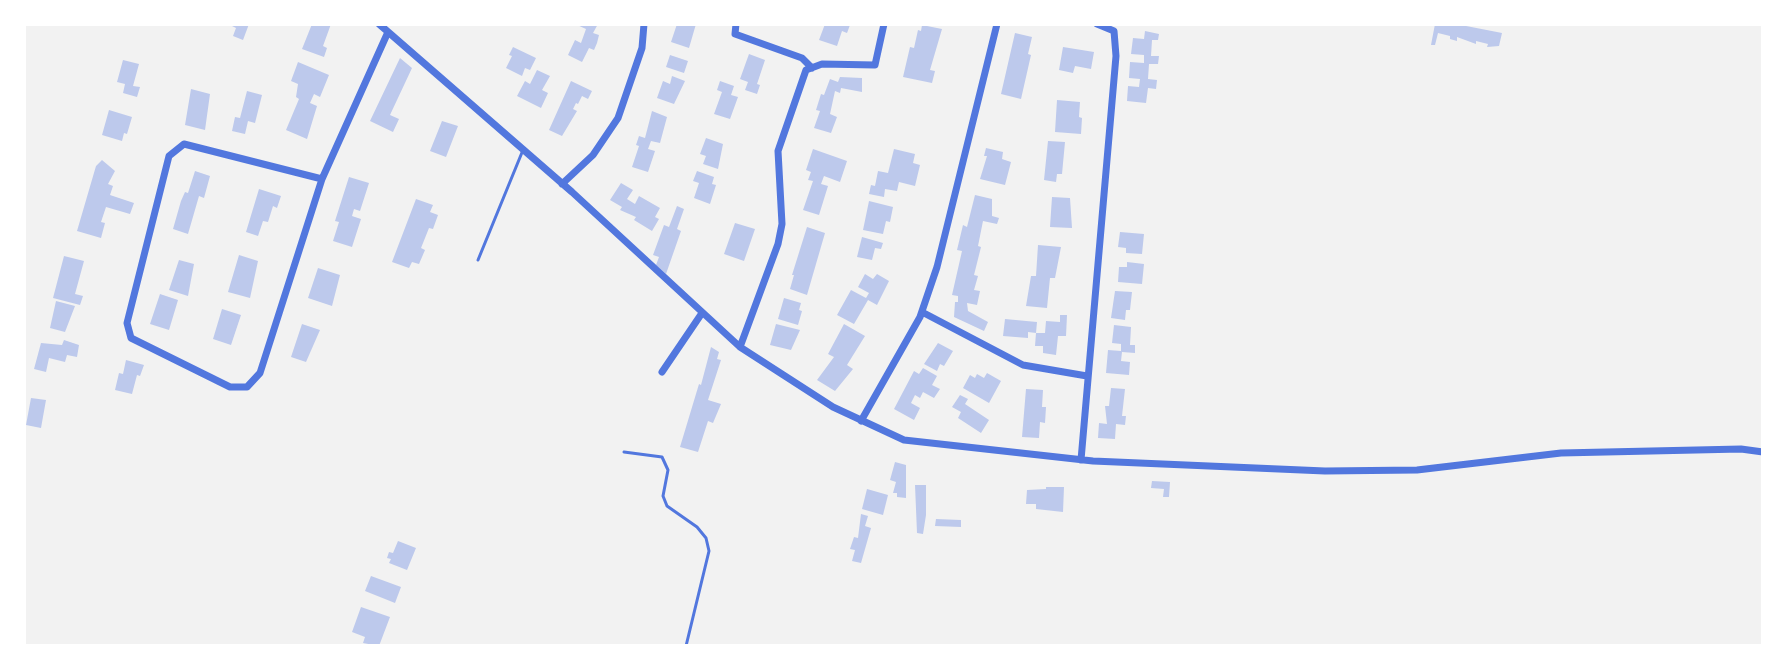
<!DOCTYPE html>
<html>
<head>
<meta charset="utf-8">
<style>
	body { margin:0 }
	#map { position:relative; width:1787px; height:670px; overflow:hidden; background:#f2f2f2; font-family:"Exo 2",sans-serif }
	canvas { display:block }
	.frame { position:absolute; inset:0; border:26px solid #fff; pointer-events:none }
</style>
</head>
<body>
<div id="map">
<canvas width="1787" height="670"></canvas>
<div class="frame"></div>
</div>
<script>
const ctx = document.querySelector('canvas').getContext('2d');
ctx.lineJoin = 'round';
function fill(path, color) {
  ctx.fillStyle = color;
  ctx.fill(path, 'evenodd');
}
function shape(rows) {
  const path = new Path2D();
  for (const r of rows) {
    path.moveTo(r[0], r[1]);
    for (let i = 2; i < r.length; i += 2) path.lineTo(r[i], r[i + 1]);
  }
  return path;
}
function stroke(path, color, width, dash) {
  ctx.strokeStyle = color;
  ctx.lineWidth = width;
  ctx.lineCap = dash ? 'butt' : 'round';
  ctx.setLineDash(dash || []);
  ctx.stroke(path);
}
const building = shape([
	[228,24,249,24,243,40,233,36,236,28],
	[312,24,331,24,323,46,327,48,324,57,302,49],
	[575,24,598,24,593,33,599,35,597,43,594,50,589,48,582,62,568,55,575,40,581,43,586,29],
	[677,24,696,24,689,48,671,42],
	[825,24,850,25,847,33,842,31,837,46,819,40],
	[1435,24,1456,24,1502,33,1499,46,1487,47,1488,44,1476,41,1476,44,1457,37,1457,41,1450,39,1450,36,1438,33,1435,45,1431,45],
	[922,25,942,29,930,70,935,71,932,83,903,77,910,47,914,48,918,30,921,31],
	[1145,31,1159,34,1158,40,1152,40,1151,56,1159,56,1158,64,1149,64,1148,79,1157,80,1156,89,1148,88,1146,103,1127,101,1128,86,1139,87,1140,79,1129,78,1130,62,1144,63,1144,55,1131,54,1133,38,1144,39],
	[1015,33,1032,37,1028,54,1031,55,1021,99,1001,94],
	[513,47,536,58,530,70,525,68,522,76,506,68,512,56,509,55],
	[1063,47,1094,52,1091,69,1075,66,1073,73,1059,70],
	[749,54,765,60,757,84,760,85,757,94,745,90,748,82,740,79],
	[670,55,688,61,684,73,666,67],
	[400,58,412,68,390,115,399,119,393,132,370,121],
	[123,60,139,64,133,86,140,87,137,97,123,93,125,84,117,82],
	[298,62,329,75,320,97,314,94,310,103,317,106,307,139,286,130,299,99,296,97,298,84,291,81],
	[537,70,550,76,542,90,548,93,541,108,517,96,525,81,530,84],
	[672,76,685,81,674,104,657,98,663,81,670,84],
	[840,77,862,78,862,92,841,88,840,93,835,91,830,114,837,117,831,133,814,128,820,111,816,110,821,94,824,95,830,79,838,82],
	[571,81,592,91,588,99,582,96,578,104,576,103,573,109,577,111,562,136,549,130],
	[720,81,734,86,731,95,738,97,730,119,714,114,722,92,717,90],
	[191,89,210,94,205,130,185,125],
	[247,91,262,95,255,123,248,121,245,134,232,131,235,117,240,118],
	[1057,100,1080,102,1079,117,1082,118,1081,134,1055,132],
	[109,110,132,117,127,134,124,133,122,141,102,135],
	[652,111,667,117,660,143,651,141,648,149,655,151,648,172,632,167,639,146,636,145,639,136,645,138],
	[442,121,458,126,446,157,430,151],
	[706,138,723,144,718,169,703,164,706,156,700,154],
	[1048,141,1065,142,1062,174,1057,174,1056,182,1044,180],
	[986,148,1003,152,1002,159,1011,162,1005,185,980,179,987,156,984,156],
	[813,149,847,161,840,182,824,176,821,184,828,186,819,215,803,210,813,181,808,180,811,172,806,170],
	[894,149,915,154,913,163,920,165,915,186,899,182,897,191,885,189,884,197,869,194,871,185,875,186,878,171,888,173],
	[102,160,115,171,108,184,113,186,110,195,134,203,130,214,106,207,101,222,105,223,101,238,77,231,96,166],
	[195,171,210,176,204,198,199,196,188,234,173,229,181,201,185,192,188,193],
	[697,171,714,177,712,184,716,185,710,204,694,198,699,183,693,181],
	[349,177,369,183,360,211,354,209,352,216,361,219,352,247,333,241,339,222,335,221],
	[621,183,633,190,627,199,635,204,639,196,660,208,655,217,659,219,652,231,634,220,636,217,620,210,622,207,610,200],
	[259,189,281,196,277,208,273,206,268,222,263,221,258,236,246,232],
	[975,195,992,199,992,216,999,218,997,224,983,221,978,246,981,247,974,275,978,276,974,290,980,291,977,305,967,303,968,311,988,322,984,331,954,317,955,302,958,302,958,296,952,295,962,251,957,250,963,225,967,227],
	[1052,197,1070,198,1072,228,1050,227],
	[416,199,433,205,430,212,438,215,433,229,429,228,421,248,425,250,419,264,412,262,409,268,392,262],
	[869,201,893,207,890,222,886,221,883,234,863,230],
	[677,206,684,209,677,229,681,231,666,274,656,265,659,257,653,255,664,225,669,227],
	[735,223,755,229,744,261,724,254],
	[807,227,825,233,807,295,790,289,794,275,792,275],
	[1120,232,1144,234,1142,254,1126,253,1126,248,1118,247],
	[862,237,883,243,881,249,875,248,872,260,857,257],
	[1038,245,1061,247,1055,278,1050,278,1047,308,1026,306,1031,276,1036,276],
	[239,255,258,261,250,298,228,292],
	[64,256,84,261,75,294,83,296,80,305,53,298],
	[179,260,194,264,188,296,169,290],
	[1127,262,1144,264,1142,284,1118,282,1119,267,1127,267],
	[318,268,340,275,332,306,308,298],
	[865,274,873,279,877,274,889,281,877,305,868,300,854,324,837,315,851,290,866,298,869,293,858,287],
	[1115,291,1132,292,1130,310,1126,310,1125,320,1111,318],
	[160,294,178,300,169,330,150,324],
	[784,298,801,303,799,310,802,311,798,325,778,319],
	[56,301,75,306,65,332,50,328],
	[222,309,241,315,231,345,213,339],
	[1060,315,1067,315,1066,336,1058,336,1056,355,1043,353,1043,346,1035,346,1036,333,1028,332,1028,338,1003,336,1005,319,1037,322,1036,333,1045,333,1046,321,1060,322],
	[302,324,320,330,306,362,291,357],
	[776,324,800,330,791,350,770,345],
	[844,324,865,336,847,365,853,369,835,391,817,380,834,357,828,354],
	[1114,325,1131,327,1130,345,1135,345,1135,353,1122,352,1121,361,1130,362,1129,375,1106,373,1108,350,1121,351,1121,344,1112,343],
	[64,340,79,345,77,357,67,355,65,362,49,358,46,372,34,369,41,343,62,345],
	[938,343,953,351,944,366,940,364,937,371,924,364],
	[711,347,719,352,717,359,721,360,708,400,721,404,713,423,708,421,698,452,680,447,699,384,701,385],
	[126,360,144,365,140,376,137,375,132,394,115,390,119,373,123,374],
	[923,368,937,376,932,385,940,389,934,398,923,392,920,398,915,395,911,403,920,408,914,420,894,409,914,371,919,374],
	[987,373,1001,381,989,403,963,388,970,375,975,378,977,374,984,378],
	[1111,388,1125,389,1122,416,1126,416,1125,425,1116,424,1115,439,1098,438,1099,423,1107,424,1105,406,1109,406],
	[1026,389,1043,390,1042,407,1046,407,1045,423,1040,422,1039,438,1022,437],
	[960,395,968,399,965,404,989,420,981,433,958,418,961,412,952,407],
	[31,398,46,400,41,428,26,425],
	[895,462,906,465,906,498,897,497,897,493,893,493,896,482,890,480],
	[1152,481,1170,482,1169,497,1163,497,1164,489,1151,488],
	[915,485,926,485,926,515,923,534,917,533],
	[1046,487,1064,487,1063,512,1036,509,1036,504,1026,504,1027,490,1046,489],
	[867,489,888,495,883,515,862,509],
	[861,514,868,516,865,526,871,528,861,563,852,561,855,550,850,549,854,537,858,538],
	[936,519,961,520,961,527,935,526],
	[398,541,416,548,407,570,389,563,391,559,387,558,389,552,393,553],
	[371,576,401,587,395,603,365,591],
	[361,607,390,617,379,646,363,643,365,637,352,632]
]);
const service = shape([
	[478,260,523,150],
	[624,452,662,457,668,470,663,496,667,506,697,527,706,538,709,551,686,646]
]);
const minor = shape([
	[379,24,572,192,740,347,833,407,904,440,1093,461,1325,471,1417,470,1561,453,1741,449,1763,452],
	[736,24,735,34,802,58,812,68],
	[322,179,184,144,169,156,127,323,131,338,230,387,247,387,260,373,322,179,388,32],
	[562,184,593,155,618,118,642,48,644,24],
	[922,312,1023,365,1087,376],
	[740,347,778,244,782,224,778,151,806,70,822,64,875,65,884,24],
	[662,372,702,313],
	[861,421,920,317,937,267,997,24],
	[1081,460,1116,56,1114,31,1097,24]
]);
fill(building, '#bdc9ec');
stroke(service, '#5277de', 3);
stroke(minor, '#5277de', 7);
</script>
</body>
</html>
